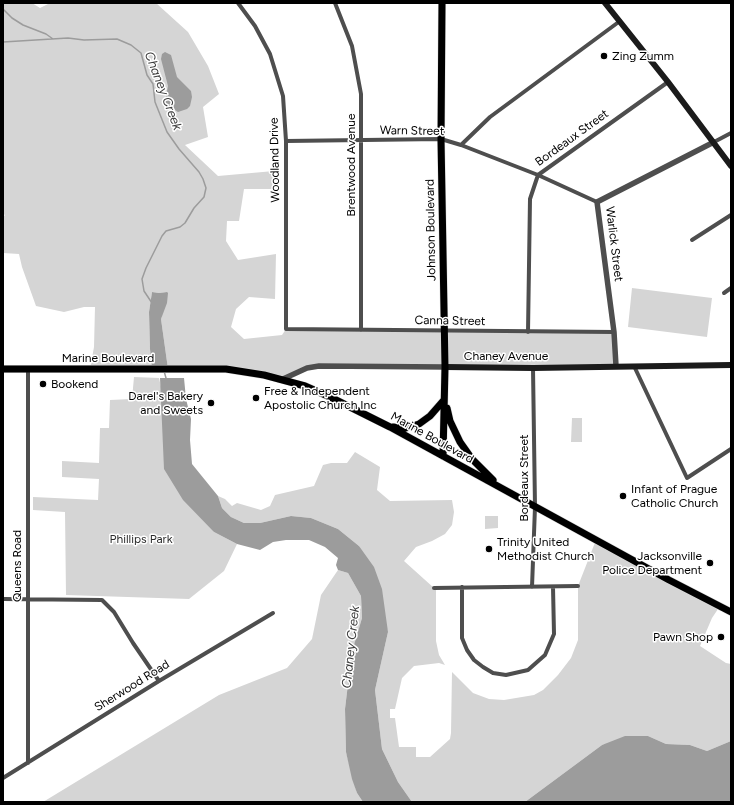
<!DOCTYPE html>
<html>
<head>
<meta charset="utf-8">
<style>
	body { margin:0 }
	#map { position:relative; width:734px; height:805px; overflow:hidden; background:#fff; font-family:Figtree,sans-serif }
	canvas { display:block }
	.frame { position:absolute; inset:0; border:4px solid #000; pointer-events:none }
</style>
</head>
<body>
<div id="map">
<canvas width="734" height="805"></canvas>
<div class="frame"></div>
</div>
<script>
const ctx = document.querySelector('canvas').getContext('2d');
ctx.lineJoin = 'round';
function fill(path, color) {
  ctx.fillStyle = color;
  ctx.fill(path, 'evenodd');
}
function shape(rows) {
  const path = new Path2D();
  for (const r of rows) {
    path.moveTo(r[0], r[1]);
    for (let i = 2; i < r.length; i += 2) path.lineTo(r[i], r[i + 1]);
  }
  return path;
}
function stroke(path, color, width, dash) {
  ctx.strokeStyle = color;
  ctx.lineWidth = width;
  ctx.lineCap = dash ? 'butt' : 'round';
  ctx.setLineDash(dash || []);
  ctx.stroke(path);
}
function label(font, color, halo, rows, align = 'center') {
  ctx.font = font + ' Figtree,sans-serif';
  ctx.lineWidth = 3;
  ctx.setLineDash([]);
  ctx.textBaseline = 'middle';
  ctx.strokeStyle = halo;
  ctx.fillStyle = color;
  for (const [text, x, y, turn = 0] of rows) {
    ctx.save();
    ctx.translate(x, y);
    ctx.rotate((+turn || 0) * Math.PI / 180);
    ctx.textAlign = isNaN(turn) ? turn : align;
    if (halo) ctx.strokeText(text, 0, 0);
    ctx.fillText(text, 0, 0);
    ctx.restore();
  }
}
const green = shape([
	[3,3,32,3,40,8,50,3,156,3,188,32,208,66,219,94,203,107,208,137,185,145,218,176,274,171,272,189,244,189,239,221,227,221,226,241,238,260,276,254,275,299,249,297,236,309,231,327,244,339,282,335,286,329,614,332,616,366,319,366,283,379,264,375,168,369,161,319,167,292,159,293,152,292,149,312,150,349,152,369,90,369,94,347,95,307,84,307,64,312,36,306,22,267,19,254,3,253,3,217,5,215,3,214],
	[632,288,712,298,707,337,628,327],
	[134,377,159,378,161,387,214,532,237,544,224,571,189,599,66,595,65,512,33,510,33,497,98,500,99,479,62,477,62,461,99,463,100,428,109,428,110,400,132,399],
	[572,418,582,418,582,442,571,442],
	[355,452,380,467,377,490,390,501,452,500,454,512,452,525,445,534,432,541,416,547,404,561,434,588,436,588,436,641,439,655,445,665,439,663,414,666,402,678,395,709,390,709,390,718,395,718,399,747,416,747,416,757,430,757,450,739,451,733,452,672,473,693,489,699,504,700,534,695,543,690,558,675,571,658,578,640,578,586,596,540,720,606,712,618,700,646,726,663,731,664,731,741,707,751,690,745,666,744,648,736,602,745,525,802,412,802,398,782,382,749,375,690,388,632,359,546,338,529,311,518,291,516,260,523,244,523,231,517,222,508,218,496,225,499,232,506,237,503,261,510,270,506,275,495,314,486,323,465,331,463,347,463],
	[485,516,498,516,498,528,485,529],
	[338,570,348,573,361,596,362,618,354,646,350,667,345,709,346,752,357,793,363,802,43,802,219,695,287,668,312,639,321,595]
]);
const water = shape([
	[165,52,171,55,177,77,191,91,192,97,190,106,187,109,178,112,169,106,165,102,168,86,161,59,162,54],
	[152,292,159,293,167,292,168,293,167,303,161,319,168,369,152,369,150,349,149,312],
	[160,378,184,378,186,399,191,419,190,440,192,464,218,496,222,508,231,517,244,523,260,523,291,516,311,518,338,529,359,546,374,567,382,589,388,632,375,690,382,749,398,782,412,802,363,802,357,793,352,779,346,752,345,709,350,667,354,645,362,618,361,596,348,573,338,570,336,565,338,558,325,547,309,540,286,540,273,542,260,550,237,544,214,532,183,500,164,469],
	[625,736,648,736,666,744,690,745,707,751,731,741,731,802,525,802,602,745]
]);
const stream = shape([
	[3,9,12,18,23,25,46,34,53,39],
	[3,42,68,38,84,40,117,39,131,45,141,53,147,75,153,84,155,102,167,132,179,149,199,172,203,179,206,188,204,197,194,208,185,223,180,227,166,231,162,236,146,268,142,279,144,291,152,303],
	[164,371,166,378]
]);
const minor = shape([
	[238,3,255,26,270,54,283,96,286,141,286,329,614,332],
	[335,3,352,46,361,94,361,330],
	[286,141,441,139,461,145,538,175,597,202],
	[714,142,731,133],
	[461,145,490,117,620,21],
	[692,240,731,215],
	[724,293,731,288],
	[528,332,530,199,538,175,668,82],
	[634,366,687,478,731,449],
	[28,369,28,763],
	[462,587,462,638,467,650,474,660,483,667,493,673,506,675,528,670,545,655,554,634,553,587],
	[532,587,535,507,533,368],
	[434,588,578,586],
	[3,599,102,600,114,612,133,643,159,681],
	[3,778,159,681,273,613]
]);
const tertiary = shape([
	[616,366,614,332,597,202,714,142],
	[283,379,307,368,319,366,445,367]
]);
const secondary = shape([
	[605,3,668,82,731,166],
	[445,367,533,368,731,365]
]);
const primary = shape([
	[442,3,441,139,445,367,443,456],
	[3,369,226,369,264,375,305,386,330,397,390,427,669,580,731,612],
	[447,408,450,421,460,442,472,459,493,480],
	[393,427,406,428,419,424,430,416,444,400]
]);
const markers = [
	[604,56,4,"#000"],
	[43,384,4,"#000"],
	[256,398,4,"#000"],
	[211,403,4,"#000"],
	[623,496,4,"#000"],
	[489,549,4,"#000"],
	[710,563,4,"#000"],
	[721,637,4,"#000"]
];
const poiNames = [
	["Zing Zumm",612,56],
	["Bookend",51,384],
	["Free & Independent",264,391],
	["Apostolic Church Inc",264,405],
	["Darel's Bakery",203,396,"right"],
	["and Sweets",203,410,"right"],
	["Infant of Prague",631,489],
	["Catholic Church",631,503],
	["Trinity United",497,542],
	["Methodist Church",497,556],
	["Jacksonville",702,556,"right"],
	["Police Department",702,570,"right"],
	["Pawn Shop",713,637,"right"]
];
const streetNames = [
	["Warn Street",412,131,1],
	["Bordeaux Street",572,138,-36],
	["Woodland Drive",275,160,-91],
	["Brentwood Avenue",351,165,-90],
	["Johnson Boulevard",431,230,-91],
	["Warlick Street",614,244,83],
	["Canna Street",450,321,1],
	["Chaney Avenue",506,356],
	["Marine Boulevard",108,358],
	["Marine Boulevard",432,438,29],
	["Bordeaux Street",524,478,-90],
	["Queens Road",17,566,-90],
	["Sherwood Road",132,686,-32]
];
const parkNames = [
	["Phillips Park",141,539]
];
const waterNames = [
	["Chaney Creek",163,91,69],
	["Chaney Creek",351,647,-84]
];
fill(green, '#d5d5d5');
fill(water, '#9c9c9c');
stroke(stream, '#9c9c9c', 1.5);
stroke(primary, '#dbdbdb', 8);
stroke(minor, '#4e4e4e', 4);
stroke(tertiary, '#4e4e4e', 5.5);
stroke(secondary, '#1b1b1b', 6);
stroke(primary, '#000', 7);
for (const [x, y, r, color] of markers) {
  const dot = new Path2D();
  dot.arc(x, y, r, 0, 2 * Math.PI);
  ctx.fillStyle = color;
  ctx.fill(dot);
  stroke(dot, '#fff', 1.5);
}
label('12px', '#000', '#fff', poiNames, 'left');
label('12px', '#000', '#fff', streetNames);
label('12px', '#2c2c2c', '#fff', parkNames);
label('italic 13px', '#3d3d3d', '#fff', waterNames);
</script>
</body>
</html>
